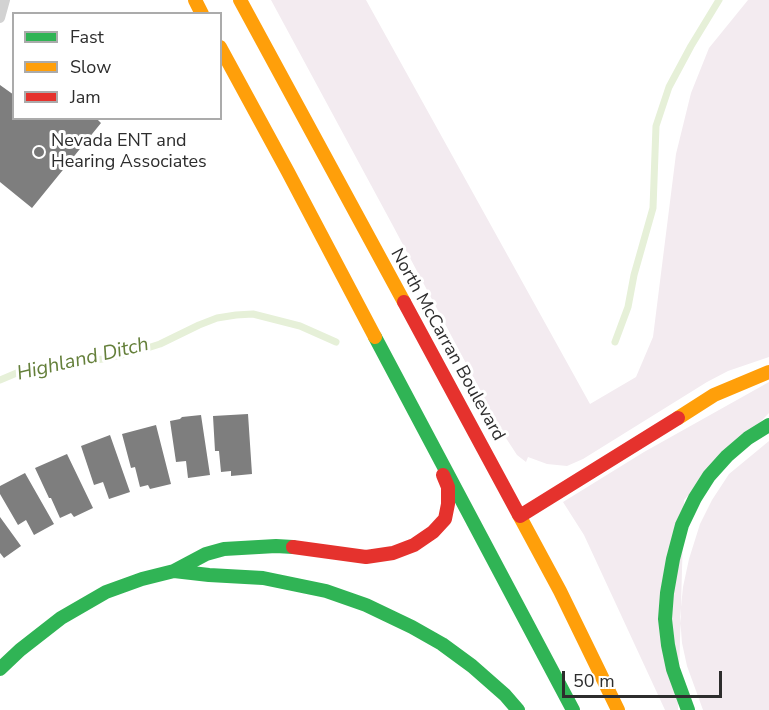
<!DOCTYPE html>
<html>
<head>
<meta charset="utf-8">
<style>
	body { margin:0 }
	#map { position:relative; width:769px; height:710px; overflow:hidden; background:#fff; font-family:"Nunito Sans",sans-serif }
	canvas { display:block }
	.legend { position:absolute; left:12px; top:12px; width:210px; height:108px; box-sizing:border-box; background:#fff; border:2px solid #ababab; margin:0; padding:8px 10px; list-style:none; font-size:18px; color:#2d2d2d }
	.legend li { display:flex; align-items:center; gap:12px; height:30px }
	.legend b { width:30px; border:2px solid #ababab }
	.scale { position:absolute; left:562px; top:671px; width:160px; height:27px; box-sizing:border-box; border:3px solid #2d2d2d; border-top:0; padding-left:8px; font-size:18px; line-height:21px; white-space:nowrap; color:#2d2d2d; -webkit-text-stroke:4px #fff; paint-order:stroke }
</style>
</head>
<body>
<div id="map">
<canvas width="769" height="710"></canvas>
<ul class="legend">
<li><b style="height:8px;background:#30b455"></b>Fast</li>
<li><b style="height:8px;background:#ff9f0a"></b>Slow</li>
<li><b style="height:8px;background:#e5322d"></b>Jam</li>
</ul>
<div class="scale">50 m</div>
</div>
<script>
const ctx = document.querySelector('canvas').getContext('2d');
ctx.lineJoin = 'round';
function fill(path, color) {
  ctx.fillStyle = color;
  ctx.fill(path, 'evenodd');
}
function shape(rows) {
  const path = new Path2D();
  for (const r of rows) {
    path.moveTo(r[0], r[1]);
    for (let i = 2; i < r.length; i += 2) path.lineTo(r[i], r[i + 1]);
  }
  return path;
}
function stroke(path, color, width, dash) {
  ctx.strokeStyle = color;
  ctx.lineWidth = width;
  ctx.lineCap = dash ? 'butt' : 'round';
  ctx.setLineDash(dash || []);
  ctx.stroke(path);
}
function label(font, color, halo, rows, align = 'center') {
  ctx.font = font + ' "Nunito Sans",sans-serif';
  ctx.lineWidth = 6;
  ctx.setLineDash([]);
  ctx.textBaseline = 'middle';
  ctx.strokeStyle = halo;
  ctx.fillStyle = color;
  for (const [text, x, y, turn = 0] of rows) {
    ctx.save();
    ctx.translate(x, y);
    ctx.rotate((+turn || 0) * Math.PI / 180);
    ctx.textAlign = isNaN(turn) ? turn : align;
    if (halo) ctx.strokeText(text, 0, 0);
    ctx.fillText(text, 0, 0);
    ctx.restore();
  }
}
const green = shape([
	[271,0,366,0,590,404,636,377,653,337,676,154,691,93,709,48,748,0,769,0,769,357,728,371,707,382,583,459,567,466,547,464,528,457,526,462,517,455,504,435,392,224],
	[769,382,769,413,684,500,678,710,665,710,584,535,563,502,644,452],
	[769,441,769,710,703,710,687,666,682,643,680,617,683,587,689,559,700,524,712,500,729,474]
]);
const stream = shape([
	[615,342,628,307,634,275,653,208,656,126,669,87,691,46,719,0],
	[0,380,19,372,36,367,103,359,135,352,160,344,199,325,217,318,236,315,253,314,300,326,336,342]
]);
const building = shape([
	[0,85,14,95,14,118,96,118,101,123,32,208,0,182],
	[248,414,252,474,231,476,231,471,221,472,219,451,215,451,213,416],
	[201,415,210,475,188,478,186,461,176,462,170,421,180,419,182,417],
	[156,425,171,484,150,489,148,485,140,487,135,467,131,468,122,434],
	[110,435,130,492,109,499,103,482,94,485,81,446],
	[67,454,93,508,74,517,71,513,60,518,51,498,49,498,35,468],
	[25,473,54,524,34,535,26,520,18,525,0,494,0,486],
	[0,517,21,546,4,558,0,553]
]);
const lane = shape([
	[0,18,5,0]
]);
const fast = shape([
	[375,337,573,710],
	[174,571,209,575,263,578,326,591,366,605,412,627,442,644,472,666,505,695,518,710],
	[0,669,20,650,61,618,106,592,142,579,174,571,206,554,224,549,276,546,293,547],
	[688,710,673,669,668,645,665,619,667,593,673,559,682,525,695,498,709,476,727,456,748,438,769,425]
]);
const slow = shape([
	[195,0,202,14],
	[240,0,404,302],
	[220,47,288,172,375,337],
	[678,418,714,395,769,372],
	[519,515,560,591,618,710]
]);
const jam = shape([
	[404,302,519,515],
	[520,516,678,418],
	[293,547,366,557,393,553,414,545,433,532,445,519,448,504,448,487,443,475]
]);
const markers = [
	[39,152,6,"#767676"]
];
const poiNames = [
	["Nevada ENT and",51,142],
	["Hearing Associates",51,163]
];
const streetNames = [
	["North McCarran Boulevard",447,345,61]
];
const waterNames = [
	["Highland Ditch",83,360,-13]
];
fill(green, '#f3ebf0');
stroke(stream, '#e6f0d8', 7);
fill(building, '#7e7e7e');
stroke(lane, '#d2d2d2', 10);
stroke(fast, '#30b455', 14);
stroke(slow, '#ff9f0a', 14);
stroke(jam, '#e5322d', 14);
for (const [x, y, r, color] of markers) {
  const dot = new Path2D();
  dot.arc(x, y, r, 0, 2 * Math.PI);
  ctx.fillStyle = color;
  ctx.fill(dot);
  stroke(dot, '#fff', 2);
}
label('18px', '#2d2d2d', '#fff', poiNames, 'left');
label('18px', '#2d2d2d', '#fff', streetNames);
label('italic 20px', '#647f3a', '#fff', waterNames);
</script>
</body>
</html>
